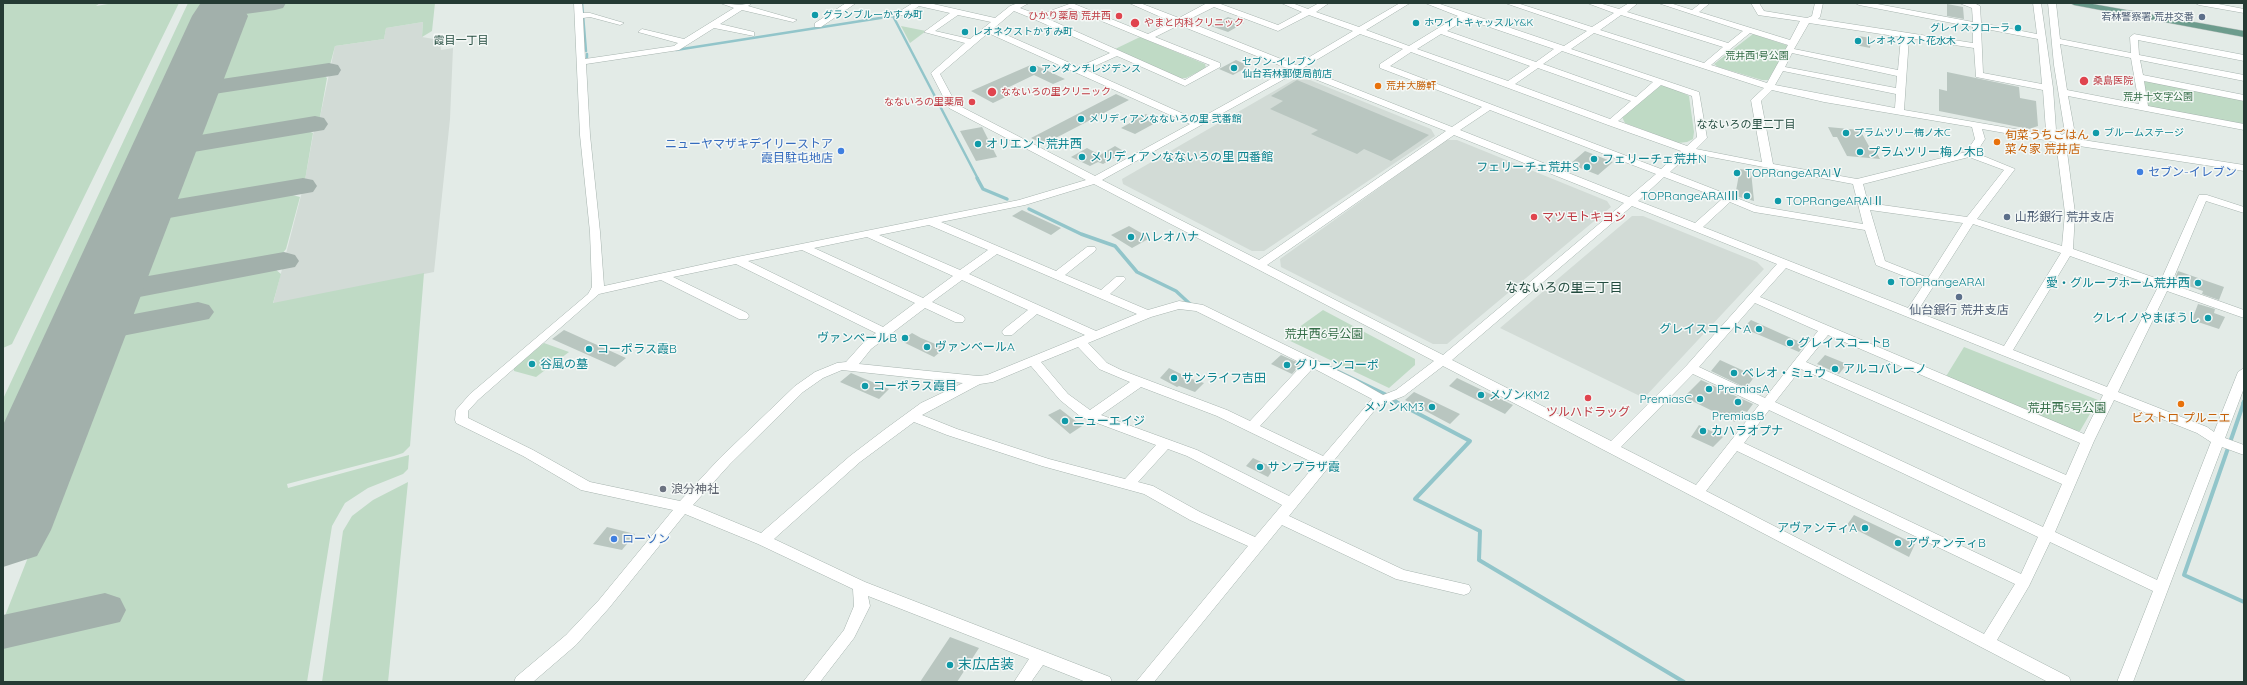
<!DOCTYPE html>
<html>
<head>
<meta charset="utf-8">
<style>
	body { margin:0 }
	#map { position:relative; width:2247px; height:685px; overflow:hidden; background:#e3ebe7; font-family:Quicksand,sans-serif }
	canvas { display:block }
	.frame { position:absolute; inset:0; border:4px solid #253b34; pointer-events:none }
</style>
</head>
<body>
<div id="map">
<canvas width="2247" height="685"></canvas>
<div class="frame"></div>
</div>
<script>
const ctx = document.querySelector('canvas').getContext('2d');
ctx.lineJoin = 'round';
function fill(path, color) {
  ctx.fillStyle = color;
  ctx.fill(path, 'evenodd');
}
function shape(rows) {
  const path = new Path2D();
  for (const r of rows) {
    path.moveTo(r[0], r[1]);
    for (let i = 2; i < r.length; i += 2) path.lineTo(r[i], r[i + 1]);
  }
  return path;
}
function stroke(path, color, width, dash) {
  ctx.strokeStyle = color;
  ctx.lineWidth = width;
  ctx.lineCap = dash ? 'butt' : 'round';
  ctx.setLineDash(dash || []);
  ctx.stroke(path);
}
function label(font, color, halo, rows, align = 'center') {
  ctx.font = font + ' Quicksand,"Noto Sans JP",sans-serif';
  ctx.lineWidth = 3;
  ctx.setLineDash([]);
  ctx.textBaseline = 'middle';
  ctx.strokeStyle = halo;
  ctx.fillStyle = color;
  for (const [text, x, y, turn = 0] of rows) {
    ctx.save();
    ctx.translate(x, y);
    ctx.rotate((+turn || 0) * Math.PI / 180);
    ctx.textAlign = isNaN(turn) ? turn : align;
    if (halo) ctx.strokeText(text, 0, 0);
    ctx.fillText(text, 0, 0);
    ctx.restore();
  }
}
const built = shape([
	[423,22,422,37,440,40,441,50,453,48,450,119,434,272,273,304,305,180,315,124,320,117,335,46,384,39,386,28],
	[1295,79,1310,80,1431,129,1435,136,1264,251,1252,251,1123,184,1122,179],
	[1446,140,1457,140,1607,201,1611,207,1447,344,1433,344,1281,267,1280,259],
	[1632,216,1643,216,1757,262,1764,269,1644,398,1500,328]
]);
const green = shape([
	[3,3,100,3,96,6,114,3,179,3,12,344,3,348],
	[188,3,208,3,3,459,3,399],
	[284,3,435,3,432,31,422,37,423,22,386,28,384,39,335,46,330,65,322,69,231,82,218,80,217,77,243,10],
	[901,26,926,31,910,43],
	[1753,34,1789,46,1768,80,1762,80,1718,67,1714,64],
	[1140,37,1205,64,1206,68,1186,78,1180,78,1113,50],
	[315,75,323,75,327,78,320,117,314,120,210,139,199,138,194,135,209,97,216,93,231,88],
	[2148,81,2244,100,2244,127,2150,109,2145,104,2141,82],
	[1667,85,1689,96,1694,132,1693,139,1687,142,1678,143,1625,123,1622,117,1660,86],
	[303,129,313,133,305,180,288,186,185,203,170,200,169,198,186,155,191,152,206,145],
	[285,193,300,197,286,249,282,254,270,259,158,280,148,280,141,276,140,271,158,226,167,217,181,211],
	[263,268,275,269,281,274,273,303,424,273,410,446,403,453,394,456,287,484,288,488,409,455,408,469,403,474,368,488,345,503,332,526,307,682,3,682,3,640,107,614,111,604,17,625,3,621,116,333,203,313,204,308,133,321,121,319,128,302,155,288],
	[1323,310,1415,359,1415,365,1389,388,1284,338],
	[544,343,569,352,536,377,514,371,514,367],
	[1964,347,2098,400,2080,431,2069,430,1945,378],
	[408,482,388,682,322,682,343,531,352,516,373,500]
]);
const streamFar2 = shape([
	[582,3,586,51],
	[676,50,893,16,978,179],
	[587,54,587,58]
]);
const streamFar1 = shape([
	[977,178,983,189,1007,199],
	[1029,209,1081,234,1115,246,1137,272,1176,291,1190,304],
	[1331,368,1387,395,1398,403],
	[2243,403,2244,401]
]);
const stream = shape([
	[1396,402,1470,441,1415,499,1480,531,1479,560,1684,682],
	[2244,402,2184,575,2244,602]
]);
const taxiway = shape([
	[225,3,286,3,283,8,275,10,223,17,215,15,212,10,215,5,225,3],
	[329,63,338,65,341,70,338,75,188,98,179,96,176,91,179,86,188,84,329,63],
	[315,116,324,118,328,124,324,130,164,157,155,155,151,149,155,143,164,141,315,116],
	[303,178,313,180,317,186,313,192,136,224,126,221,122,215,126,209,136,206,303,178],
	[284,252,295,255,299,261,295,267,103,304,92,301,87,294,92,287,103,284,284,252],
	[198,302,209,305,214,312,209,319,86,343,74,340,70,333,74,326,86,323,198,302],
	[105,593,120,598,126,610,120,622,3,649,3,615,105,593]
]);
const runway = shape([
	[205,3,240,4,248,16,51,530,37,556,3,567,3,425,192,16,200,4,205,3]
]);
const building = shape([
	[1947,4,1963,7,1964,19,1947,16],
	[1228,17,1244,23,1228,32,1211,26],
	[1858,36,1871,38,1870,48,1855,45],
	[1236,60,1249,66,1233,75,1219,69],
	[1033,64,1065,79,1053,84,1034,75,1005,89,1014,93,993,103,971,91],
	[1947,72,2019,87,2020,98,2036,101,2038,126,2029,129,1939,111,1939,89,1947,91],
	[1297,80,1429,135,1391,161,1364,149,1357,154,1311,134,1318,130,1270,109,1283,101,1271,96],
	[1116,94,1129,100,1044,144,1031,138],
	[1146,114,1159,121,1135,134,1121,128],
	[982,127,997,157,976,161,960,131],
	[1828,127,1860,130,1870,148,1874,148,1880,159,1847,156,1837,137,1833,137],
	[1115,146,1125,152,1103,164,1098,162,1090,166,1071,157,1087,148,1100,155],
	[1585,151,1613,162,1598,175,1570,164],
	[1740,169,1751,171,1754,201,1735,196],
	[1022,210,1061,228,1051,235,1012,216],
	[1129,226,1150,238,1132,248,1111,235],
	[2178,271,2224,287,2219,300,2202,294,2203,291,2174,281],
	[2198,304,2215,309,2214,313,2225,317,2219,329,2192,320],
	[1751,320,1782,334,1805,344,1799,352,1743,328],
	[564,330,626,358,615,367,552,339],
	[912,333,921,338,945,348,934,357,901,341],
	[1281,355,1301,364,1292,374,1271,364],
	[1825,355,1847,364,1839,374,1817,364],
	[1720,360,1755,376,1746,388,1711,371],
	[1169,368,1189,378,1204,383,1195,392,1179,386,1177,387,1160,378],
	[851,373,889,389,879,399,840,382],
	[1457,378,1513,405,1505,414,1449,386],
	[1701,380,1753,404,1747,412,1744,411,1735,422,1684,397],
	[1414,392,1460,414,1450,424,1405,400],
	[1060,409,1082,426,1070,434,1048,415],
	[1699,425,1723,437,1713,447,1691,437],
	[1253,458,1274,468,1268,477,1246,466],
	[1854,515,1915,544,1909,557,1847,525],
	[607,527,635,534,622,550,593,544],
	[950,637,979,648,957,682,920,682]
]);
const minor = shape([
	[574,3,582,3,583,13,590,13,624,23,620,25,590,17,583,18,585,59,674,46,678,43,638,32,642,29,684,39,734,8,720,3,740,5,752,3,748,6,797,20,793,22,742,10,720,24,754,32,754,36,714,28,679,50,586,64,590,135,600,232,604,286,737,257,1019,200,1086,180,949,108,931,73,965,43,924,32,950,13,919,6,906,15,900,15,900,11,913,3,929,3,995,18,1010,6,1018,3,1029,3,1020,8,1039,15,1072,3,1148,34,1172,22,1129,3,1140,3,1179,18,1207,3,1218,3,1278,25,1302,12,1281,3,1292,3,1308,9,1319,3,1329,3,1316,12,1359,27,1400,3,1410,3,1366,30,1409,46,1458,16,1425,3,1437,3,1564,46,1587,31,1505,3,1517,3,1592,27,1614,13,1587,3,1599,3,1619,9,1629,3,1638,3,1627,12,1728,43,1743,31,1658,3,1670,3,1692,10,1701,3,1710,3,1699,12,1790,40,1800,21,1758,15,1751,3,1759,3,1764,11,1807,18,1812,16,1815,3,1823,3,1820,17,1818,19,1973,43,1973,27,1859,5,1855,3,1872,3,1973,22,1972,8,1959,3,1974,3,1980,6,1981,23,2037,34,2033,3,2041,3,2053,88,2056,130,2062,135,2065,133,2054,65,2048,3,2056,3,2060,39,2131,53,2130,37,2134,34,2244,55,2244,61,2138,40,2139,55,2244,75,2244,81,2140,60,2143,75,2244,95,2244,101,2144,81,2148,106,2244,124,2244,130,2068,96,2075,134,2070,138,2244,165,2244,171,2066,144,2075,213,2073,249,2161,280,2199,195,2207,195,2244,207,2244,213,2206,201,2171,284,2244,310,2244,318,2167,291,2118,392,2207,427,2214,432,2238,372,2244,368,2244,388,2225,438,2244,445,2244,455,2222,447,2133,682,2117,682,2153,591,2050,542,2029,586,1997,640,2069,677,2071,682,2048,682,1443,366,1404,396,1378,406,1289,516,1404,570,1469,585,1471,589,1469,593,1464,595,1396,579,1282,525,1154,682,1136,682,1248,546,1190,520,1144,494,1042,466,947,435,914,422,860,462,774,539,865,582,1110,677,1112,682,1086,682,1043,665,1031,682,1014,682,1029,659,868,596,870,606,854,638,820,682,803,682,844,630,854,606,853,589,758,544,685,514,609,608,576,645,533,682,514,682,516,677,566,635,599,600,673,510,581,490,523,456,456,423,455,420,456,410,470,394,588,294,592,287,590,232,580,135,574,3],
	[1214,7,1278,31,1309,15,1353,31,1296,65,1186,21,1214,7],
	[1070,8,1145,39,1210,65,1185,80,1046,18,1070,8],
	[1014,11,1036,20,1110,53,1079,67,993,29,1014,11],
	[958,15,991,22,970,39,935,31,958,15],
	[1621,15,1723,47,1704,63,1600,30,1621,15],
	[1466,19,1554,49,1536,62,1447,31,1466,19],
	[1809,23,1901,37,1898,70,1794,49,1809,23],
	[1179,25,1289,69,1197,120,1086,70,1117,56,1185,86,1220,67,1220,63,1155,37,1179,25],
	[1981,28,2038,39,2042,84,1983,73,1981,28],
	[988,33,1190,124,1095,176,956,104,940,74,988,33],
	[1594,33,1764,88,1751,100,1762,162,1696,149,1707,138,1699,92,1571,49,1594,33],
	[1750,33,1788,45,1767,83,1711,65,1750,33],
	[1360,34,1403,49,1380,64,1380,68,1482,107,1452,127,1303,68,1360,34],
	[1441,34,1530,66,1508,81,1417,49,1441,34],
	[1909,38,1974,48,1976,77,2043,90,2046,131,2050,135,1904,110,1909,38],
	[2060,44,2131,58,2139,104,2067,90,2060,44],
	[1562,51,1653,82,1636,97,1543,64,1562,51],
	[1411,52,1608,125,1681,151,1661,169,1390,66,1411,52],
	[1792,53,1897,76,1896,88,1785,67,1792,53],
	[1538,68,1631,101,1610,119,1515,84,1538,68],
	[1783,71,1896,94,1895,108,1775,85,1783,71],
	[1297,72,1446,131,1259,260,1102,180,1297,72],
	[1661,85,1692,96,1697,137,1687,146,1618,121,1661,85],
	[1772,90,1824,102,1972,127,1975,139,1966,152,1857,179,1773,164,1761,101,1772,90],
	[1490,110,1656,174,1629,197,1460,130,1490,110],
	[1982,129,2056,142,2065,213,2062,246,1977,219,2015,169,1976,153,1985,139,1982,129],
	[1454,135,1624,203,1443,355,1267,265,1454,135],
	[1690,153,1853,184,1863,224,1757,206,1670,172,1690,153],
	[1969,157,2004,170,1967,217,1868,203,1863,184,1969,157],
	[1664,177,1722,199,1695,223,1638,201,1664,177],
	[1094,184,1434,361,1396,390,1383,395,1355,379,1203,305,1179,301,1148,310,1110,294,1124,281,1126,279,1124,277,1116,277,1101,290,1065,275,1095,251,1096,249,1095,247,1087,247,1056,271,941,222,1025,205,1094,184],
	[1730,202,1754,212,1865,230,1876,265,1924,284,1908,308,1703,227,1730,202],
	[1632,206,1777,264,1687,365,1611,441,1452,360,1632,206],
	[1870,210,1963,223,1928,278,1885,261,1870,210],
	[1973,224,2061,253,2004,346,1917,312,1973,224],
	[929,225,988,250,960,270,879,235,929,225],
	[867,237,953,276,923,298,814,248,867,237],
	[802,250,915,303,883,327,748,261,802,250],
	[997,254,1137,314,1096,331,969,274,997,254],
	[2070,256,2158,287,2107,387,2013,350,2070,256],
	[736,264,876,333,863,343,846,362,837,363,815,372,795,386,720,458,680,501,590,482,533,450,468,418,468,411,478,400,599,294,661,280,739,319,747,319,749,316,747,313,673,277,736,264],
	[1786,268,2002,355,2103,395,2084,434,1760,297,1786,268],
	[962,280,1028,310,1004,329,1002,332,1004,335,1012,335,1037,314,1085,335,987,375,978,376,859,364,871,349,925,308,955,322,963,322,965,319,963,316,932,302,962,280],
	[1755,303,1818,331,1765,398,1699,367,1755,303],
	[1179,309,1196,311,1303,364,1250,421,1227,410,1121,370,1107,363,1088,343,1151,317,1179,309],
	[1828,335,2080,443,2066,475,1806,362,1828,335],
	[1078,347,1099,369,1130,382,1090,410,1068,394,1041,362,1078,347],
	[1031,366,1060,400,1081,417,1156,445,1125,479,1049,459,957,429,922,415,980,384,993,382,1031,366],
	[1313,368,1372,399,1323,456,1260,426,1313,368],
	[1801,369,2062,484,2043,527,1775,402,1801,369],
	[842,370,963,383,921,403,884,430,850,456,761,533,693,505,730,464,803,392,823,378,842,370],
	[1693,374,1759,405,1696,485,1621,447,1693,374],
	[1141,387,1217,416,1316,464,1289,496,1197,450,1101,415,1141,387],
	[2114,400,2197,433,2211,442,2157,580,2055,532,2094,441,2114,400],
	[1769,410,2038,537,2021,574,1744,443,1769,410],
	[1168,449,1187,456,1282,505,1255,537,1200,512,1153,486,1138,482,1168,449],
	[1737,451,2015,584,1984,634,1706,491,1737,451],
	[846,3,856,3,821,27,815,27,815,23,846,3],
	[2195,3,2213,3,2244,9,2244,13,2199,5,2195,3]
]);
const major = shape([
	[2070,3,2087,3,2244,31,2244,37,2074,5,2070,3]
]);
const markers = [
	[815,15,4,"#0f9aa8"],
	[1119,16,4,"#e0444e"],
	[2202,17,4,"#5c6f8a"],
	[1135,23,5,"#e0444e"],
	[1416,23,4,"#0f9aa8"],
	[2018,28,4,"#0f9aa8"],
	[965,32,4,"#0f9aa8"],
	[1858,41,4,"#0f9aa8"],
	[1234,68,4,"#0f9aa8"],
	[1033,69,4,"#0f9aa8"],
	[2084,81,5,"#e0444e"],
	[1378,86,4,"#e8710a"],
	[992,92,5,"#e0444e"],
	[972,102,4,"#e0444e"],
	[1081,119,4,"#0f9aa8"],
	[1846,133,4,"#0f9aa8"],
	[2096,133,4,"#0f9aa8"],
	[1997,142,4,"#e8710a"],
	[978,144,4,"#0f9aa8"],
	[841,151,4,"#3f7fe0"],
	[1860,152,4,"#0f9aa8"],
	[1082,157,4,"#0f9aa8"],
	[1594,159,4,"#0f9aa8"],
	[1587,167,4,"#0f9aa8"],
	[2140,172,4,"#3f7fe0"],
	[1737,173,4,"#0f9aa8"],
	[1747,196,4,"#0f9aa8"],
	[1778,201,4,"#0f9aa8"],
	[1534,217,4,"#e0444e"],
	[2007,217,4,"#5c6f8a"],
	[1131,237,4,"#0f9aa8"],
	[1891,282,4,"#0f9aa8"],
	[2198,283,4,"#0f9aa8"],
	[1959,297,4,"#5c6f8a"],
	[2208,318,4,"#0f9aa8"],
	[1759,329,4,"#0f9aa8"],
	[905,338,4,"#0f9aa8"],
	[1790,343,4,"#0f9aa8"],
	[927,347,4,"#0f9aa8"],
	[589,349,4,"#0f9aa8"],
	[532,364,4,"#0f9aa8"],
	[1287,365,4,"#0f9aa8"],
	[1835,369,4,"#0f9aa8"],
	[1734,373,4,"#0f9aa8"],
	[1174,378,4,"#0f9aa8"],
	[865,386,4,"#0f9aa8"],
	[1709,389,4,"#0f9aa8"],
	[1481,395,4,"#0f9aa8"],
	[1588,398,4,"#e0444e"],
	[1700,399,4,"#0f9aa8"],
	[1738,402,4,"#0f9aa8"],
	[2181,404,4,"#e8710a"],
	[1432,407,4,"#0f9aa8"],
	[1065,421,4,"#0f9aa8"],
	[1703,431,4,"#0f9aa8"],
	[1260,467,4,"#0f9aa8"],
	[663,489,4,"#6b7280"],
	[1865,528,4,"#0f9aa8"],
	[614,539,4,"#3f7fe0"],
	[1898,543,4,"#0f9aa8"],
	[950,665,4,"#0f9aa8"]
];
const farCulturenames = [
	["グランブルーかすみ町",823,15],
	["ホワイトキャッスルY&K",1424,23],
	["グレイスフローラ",2010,28,"right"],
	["レオネクストかすみ町",973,32],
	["レオネクスト花水木",1866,41],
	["セブン-イレブン",1242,62],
	["仙台若林郵便局前店",1242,74],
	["アンダンチレジデンス",1041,69],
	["メリディアンなないろの里 弐番館",1089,119],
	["プラムツリー梅ノ木C",1854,133],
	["ブルームステージ",2104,133]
];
const farHealthnames = [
	["ひかり薬局 荒井西",1111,16,"right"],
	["やまと内科クリニック",1144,23],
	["桑島医院",2093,81],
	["なないろの里クリニック",1001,92],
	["なないろの里薬局",964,102,"right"]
];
const farServicenames = [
	["若林警察署 荒井交番",2194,17]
];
const farParknames = [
	["荒井西1号公園",1757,56],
	["荒井十文字公園",2158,97]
];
const farFoodnames = [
	["荒井大勝軒",1386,86]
];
const farNeighbourhoodnames = [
	["霞目一丁目",461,41],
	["なないろの里二丁目",1746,125]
];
const foodNames = [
	["旬菜うちごはん",2005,135],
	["菜々家 荒井店",2005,149],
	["ビストロ プルニエ",2181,418,"center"]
];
const shopNames = [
	["ニューヤマザキデイリーストア",833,144,"right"],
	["霞目駐屯地店",833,158,"right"],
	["セブン-イレブン",2148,172],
	["ローソン",622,539]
];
const cultureNames = [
	["オリエント荒井西",986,144],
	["プラムツリー梅ノ木B",1868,152],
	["メリディアンなないろの里 四番館",1090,157],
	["フェリーチェ荒井N",1602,159],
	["フェリーチェ荒井S",1579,167,"right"],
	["TOPRangeARAIⅤ",1745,173],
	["TOPRangeARAIⅢ",1739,196,"right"],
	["TOPRangeARAIⅡ",1786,201],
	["ハレオハナ",1139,237],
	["TOPRangeARAI",1899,282],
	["愛・グループホーム荒井西",2190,283,"right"],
	["クレイノやまぼうし",2200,318,"right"],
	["グレイスコートA",1751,329,"right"],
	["ヴァンベールB",897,338,"right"],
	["グレイスコートB",1798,343],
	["ヴァンベールA",935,347],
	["コーポラス霞B",597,349],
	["谷風の墓",540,364],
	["グリーンコーポ",1295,365],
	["アルコバレーノ",1843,369],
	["ベレオ・ミュウ",1742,373],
	["サンライフ吉田",1182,378],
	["コーポラス霞目",873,386],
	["PremiasA",1717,389],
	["メゾンKM2",1489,395],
	["PremiasC",1692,399,"right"],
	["メゾンKM3",1424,407,"right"],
	["PremiasB",1738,416,"center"],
	["ニューエイジ",1073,421],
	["カハラオプナ",1711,431],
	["サンプラザ霞",1268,467],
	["アヴァンティA",1857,528,"right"],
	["アヴァンティB",1906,543]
];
const healthNames = [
	["マツモトキヨシ",1542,217],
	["ツルハドラッグ",1588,412,"center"]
];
const serviceNames = [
	["山形銀行 荒井支店",2015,217],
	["仙台銀行 荒井支店",1959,310,"center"]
];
const parkNames = [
	["荒井西6号公園",1324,334],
	["荒井西5号公園",2067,408]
];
const worshipNames = [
	["浪分神社",671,489]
];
const neighbourhoodNames = [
	["なないろの里三丁目",1564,288]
];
const nearCulturenames = [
	["末広店装",958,665]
];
fill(built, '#d2dbd6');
fill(green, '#bfdac5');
stroke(streamFar2, '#92c5ca', 2.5);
stroke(streamFar1, '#92c5ca', 3.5);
stroke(stream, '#92c5ca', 4);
fill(taxiway, '#a2b0ab');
fill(runway, '#a2b0ab');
fill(building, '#b9c6c0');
stroke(minor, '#a6b3ae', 1);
stroke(major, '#c2c8c6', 1);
fill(minor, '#fff');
fill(major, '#6d9c8d');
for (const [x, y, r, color] of markers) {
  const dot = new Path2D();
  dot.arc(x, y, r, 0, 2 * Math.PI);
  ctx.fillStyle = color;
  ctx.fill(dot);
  stroke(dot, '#f4f8f6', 1.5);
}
label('10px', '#0d838f', '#f4f8f6', farCulturenames, 'left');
label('10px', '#be3a42', '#f4f8f6', farHealthnames, 'left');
label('10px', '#4e5e75', '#f4f8f6', farServicenames, 'right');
label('10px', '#346d47', '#f4f8f6', farParknames);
label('10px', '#c56008', '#f4f8f6', farFoodnames, 'left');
label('11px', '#234b3f', '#f4f8f6', farNeighbourhoodnames);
label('12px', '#c56008', '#f4f8f6', foodNames, 'left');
label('12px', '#366cbe', '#f4f8f6', shopNames, 'left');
label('12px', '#0d838f', '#f4f8f6', cultureNames, 'left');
label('12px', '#be3a42', '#f4f8f6', healthNames, 'left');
label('12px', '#4e5e75', '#f4f8f6', serviceNames, 'left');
label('12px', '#346d47', '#f4f8f6', parkNames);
label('12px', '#5b616d', '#f4f8f6', worshipNames, 'left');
label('13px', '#234b3f', '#f4f8f6', neighbourhoodNames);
label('14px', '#0d838f', '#f4f8f6', nearCulturenames, 'left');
</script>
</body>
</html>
